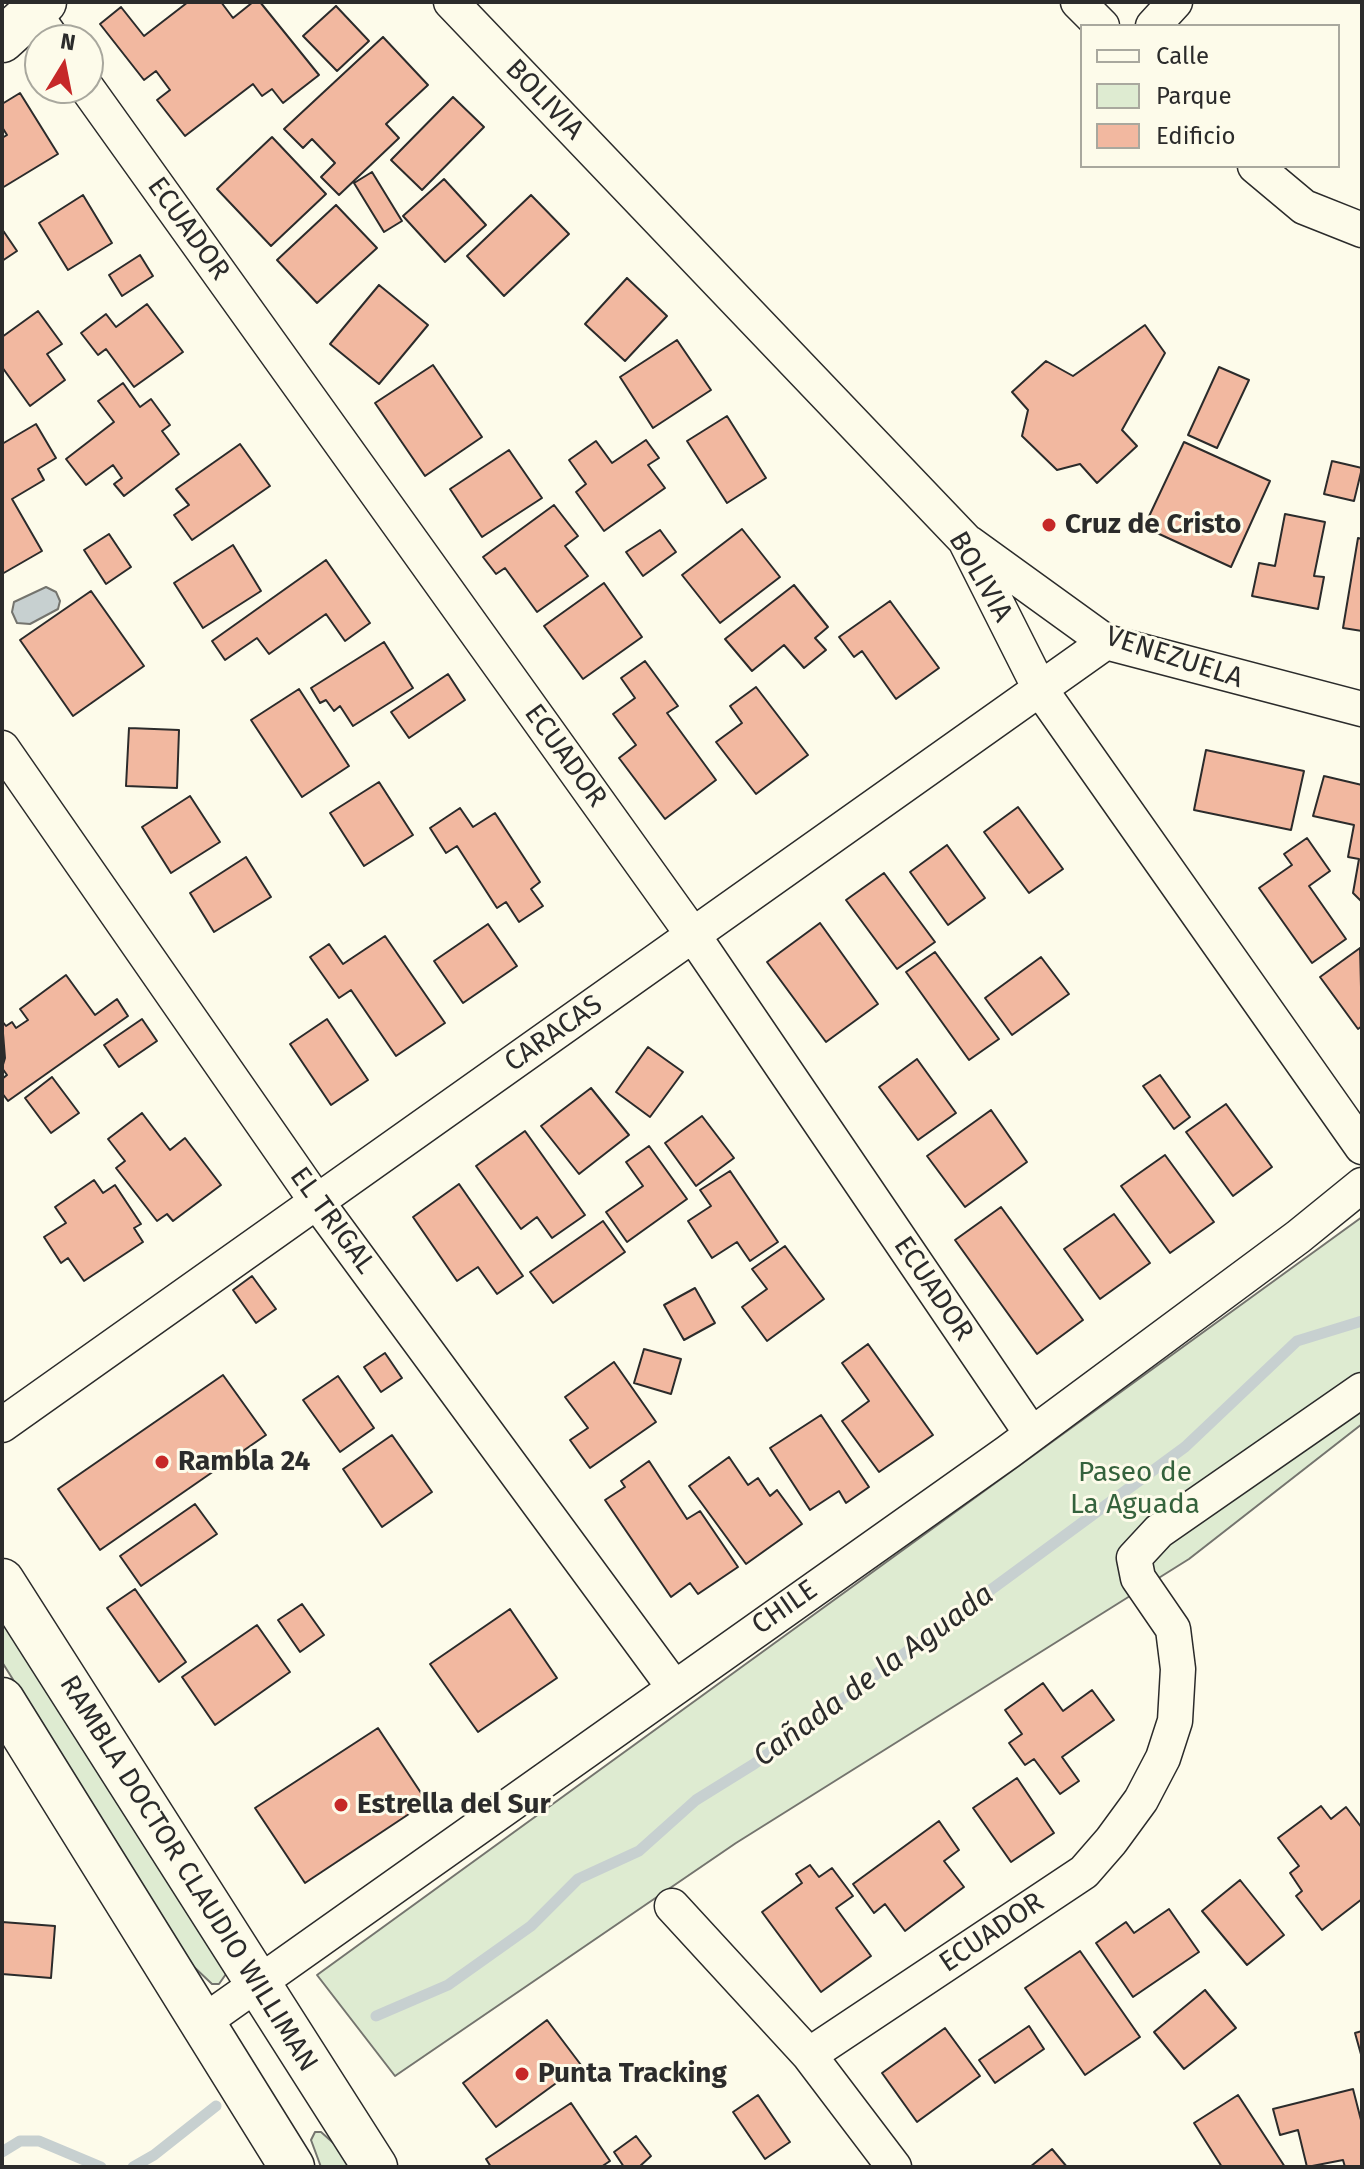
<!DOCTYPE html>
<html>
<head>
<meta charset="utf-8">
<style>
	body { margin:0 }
	#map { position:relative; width:1364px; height:2169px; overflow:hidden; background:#fdfbea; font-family:"Fira Sans",sans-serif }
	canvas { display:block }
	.frame { position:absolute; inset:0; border:4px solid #2b2b2b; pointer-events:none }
	.legend { position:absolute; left:1080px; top:24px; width:260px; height:144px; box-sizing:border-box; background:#fdfbea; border:2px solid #a9a89e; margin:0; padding:10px 14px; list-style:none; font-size:24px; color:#2b2b2b }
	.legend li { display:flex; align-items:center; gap:16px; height:40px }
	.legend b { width:40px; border:2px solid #a9a89e }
	.north { position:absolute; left:24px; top:24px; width:80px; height:80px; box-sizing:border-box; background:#fdfbea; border:2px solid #a9a89e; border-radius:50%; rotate:10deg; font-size:22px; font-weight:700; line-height:32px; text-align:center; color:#2b2b2b }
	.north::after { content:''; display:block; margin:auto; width:28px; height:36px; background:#c62828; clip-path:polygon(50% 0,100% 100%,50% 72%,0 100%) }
</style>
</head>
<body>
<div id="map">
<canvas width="1364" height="2169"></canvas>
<div class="frame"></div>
<ul class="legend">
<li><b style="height:10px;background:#fdfbea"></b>Calle</li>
<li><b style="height:22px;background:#deebd1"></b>Parque</li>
<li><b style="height:22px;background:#f2b8a0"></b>Edificio</li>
</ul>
<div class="north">N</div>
</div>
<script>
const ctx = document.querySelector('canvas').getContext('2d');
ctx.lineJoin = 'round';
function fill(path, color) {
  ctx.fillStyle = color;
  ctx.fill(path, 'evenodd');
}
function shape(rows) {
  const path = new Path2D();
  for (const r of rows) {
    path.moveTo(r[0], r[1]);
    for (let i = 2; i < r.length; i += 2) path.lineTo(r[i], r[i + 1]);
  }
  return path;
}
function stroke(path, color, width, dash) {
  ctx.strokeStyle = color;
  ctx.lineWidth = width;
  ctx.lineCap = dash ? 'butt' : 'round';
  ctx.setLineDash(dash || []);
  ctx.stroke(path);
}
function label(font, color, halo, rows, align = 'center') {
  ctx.font = font + ' "Fira Sans",sans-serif';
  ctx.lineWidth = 6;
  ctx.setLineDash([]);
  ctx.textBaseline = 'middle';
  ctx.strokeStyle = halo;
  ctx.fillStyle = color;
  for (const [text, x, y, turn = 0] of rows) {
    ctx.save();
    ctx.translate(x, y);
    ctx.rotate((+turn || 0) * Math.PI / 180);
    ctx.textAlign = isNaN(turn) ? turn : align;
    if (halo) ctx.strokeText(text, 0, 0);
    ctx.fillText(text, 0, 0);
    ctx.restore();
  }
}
const green = shape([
	[1362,1217,1362,1424,1189,1559,736,1843,395,2076,317,1975,1362,1217],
	[2,1608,216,1953,226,1974,219,1984,212,1984,193,1966,2,1662,2,1608],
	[315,2132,321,2132,339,2148,351,2167,321,2167,311,2140,315,2132]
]);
const water = shape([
	[46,587,56,592,60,601,58,609,30,624,17,623,12,612,14,602,46,587]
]);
const stream = shape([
	[376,2016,448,1985,531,1926,578,1879,639,1851,696,1800,754,1764,1185,1447,1297,1341,1362,1321],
	[2,2152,20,2141,39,2141,101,2167],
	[133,2167,154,2155,216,2106]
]);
const building = shape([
	[188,2,221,2,233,18,253,2,260,2,319,75,283,103,272,89,262,96,253,84,185,136,157,100,170,90,156,71,144,80,100,24,121,7,144,36,188,2],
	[336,6,369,41,337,71,303,36,336,6],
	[383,37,428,85,386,124,399,138,339,195,321,177,335,163,312,139,303,148,284,129,383,37],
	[20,93,58,154,2,188,2,138,7,135,2,127,2,104,20,93],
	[453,97,484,127,422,190,391,160,453,97],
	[272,137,326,194,271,246,217,189,272,137],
	[372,172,402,221,384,232,354,183,372,172],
	[444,179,486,225,445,262,403,216,444,179],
	[83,195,112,243,68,270,39,223,83,195],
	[531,195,569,234,504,296,467,256,531,195],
	[336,205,377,248,317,303,277,260,336,205],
	[2,229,17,251,2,261,2,229],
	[140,255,153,276,122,296,109,275,140,255],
	[627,278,667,316,625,361,585,324,627,278],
	[379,285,428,325,379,384,330,344,379,285],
	[147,304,183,352,134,387,106,349,98,355,81,333,106,314,116,327,147,304],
	[38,311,62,344,47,354,65,380,30,406,2,367,2,337,38,311],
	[1145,325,1165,353,1122,430,1137,446,1097,483,1080,464,1057,470,1022,436,1028,410,1012,392,1046,361,1073,376,1145,325],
	[677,340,711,390,653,428,620,377,677,340],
	[433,365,482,437,425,476,375,403,433,365],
	[1219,367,1249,380,1217,448,1188,435,1219,367],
	[123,383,140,407,151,399,170,425,162,431,179,454,124,496,114,484,122,478,113,465,86,485,66,459,114,422,98,401,123,383],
	[727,416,766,478,727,503,687,441,727,416],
	[36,424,56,458,38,469,44,480,12,499,42,551,2,574,2,444,36,424],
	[646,440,659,458,648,465,665,488,604,531,576,492,586,484,569,460,596,441,612,463,646,440],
	[1184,442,1270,481,1231,567,1144,527,1184,442],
	[240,444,270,486,192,540,174,515,189,505,176,489,240,444],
	[509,450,542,498,482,537,450,489,509,450],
	[1332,461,1362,468,1354,501,1324,494,1332,461],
	[554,505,578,536,565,546,588,576,537,612,505,568,496,574,483,557,554,505],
	[1285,514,1325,522,1314,576,1324,577,1318,609,1252,596,1259,563,1275,566,1285,514],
	[742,529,780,577,720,623,682,575,742,529],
	[660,530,676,552,643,576,626,552,660,530],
	[109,534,131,567,106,584,84,550,109,534],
	[1358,538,1362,539,1362,631,1343,628,1358,538],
	[233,545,261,591,203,628,174,583,233,545],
	[326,560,370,623,345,641,326,614,269,654,257,638,225,660,212,641,326,560],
	[604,583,642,637,583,679,544,626,604,583],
	[794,585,828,627,815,638,826,650,804,668,784,645,752,671,725,639,794,585],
	[91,591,144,666,73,716,20,640,91,591],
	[890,601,939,668,896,699,862,651,854,657,839,637,890,601],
	[384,642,413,688,353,726,340,706,334,711,326,700,320,703,311,688,384,642],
	[645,661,678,706,667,713,716,780,665,819,619,758,636,745,613,714,635,698,621,678,645,661],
	[448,674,465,700,409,738,391,712,448,674],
	[756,687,808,755,756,794,716,742,742,723,730,706,756,687],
	[299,689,349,766,302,797,251,720,299,689],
	[129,728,179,730,177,788,126,786,129,728],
	[1206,750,1304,771,1291,830,1194,810,1206,750],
	[1324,776,1362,785,1362,902,1353,893,1359,859,1348,857,1354,825,1313,816,1324,776],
	[379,782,413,835,364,866,330,813,379,782],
	[190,796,220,842,171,873,142,827,190,796],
	[1018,807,1063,869,1029,893,984,832,1018,807],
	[460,808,473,827,495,813,540,882,531,889,543,906,519,922,506,902,497,908,457,846,446,853,430,828,460,808],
	[1307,838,1330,871,1309,886,1346,939,1312,963,1259,888,1292,865,1284,854,1307,838],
	[947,845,985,898,948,925,910,872,947,845],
	[246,857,271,897,214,932,190,893,246,857],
	[884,873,935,942,897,969,846,900,884,873],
	[820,923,878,1004,826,1042,767,962,820,923],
	[488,924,517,966,463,1003,434,961,488,924],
	[385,936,445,1023,396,1056,351,990,339,998,310,957,329,944,343,964,385,936],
	[1360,948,1362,1026,1358,1029,1320,977,1360,948],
	[935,952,999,1039,969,1060,906,972,935,952],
	[1041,957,1069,994,1012,1035,985,998,1041,957],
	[66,975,95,1015,117,999,128,1016,8,1101,2,1093,2,1079,7,1075,2,1068,5,1058,2,1021,6,1026,12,1022,16,1028,28,1020,20,1009,66,975],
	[142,1019,157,1041,119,1067,104,1045,142,1019],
	[327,1019,368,1080,331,1105,290,1044,327,1019],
	[648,1047,683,1072,650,1117,616,1092,648,1047],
	[917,1059,956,1113,918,1140,879,1087,917,1059],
	[1160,1075,1190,1117,1174,1129,1143,1086,1160,1075],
	[52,1077,79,1113,51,1133,25,1098,52,1077],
	[591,1088,629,1135,579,1174,541,1126,591,1088],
	[1226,1104,1272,1167,1233,1196,1186,1132,1226,1104],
	[991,1110,1027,1162,965,1207,927,1156,991,1110],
	[142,1113,170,1150,185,1138,221,1185,173,1221,167,1214,157,1221,116,1168,125,1161,108,1139,142,1113],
	[702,1116,734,1158,696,1186,665,1143,702,1116],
	[525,1131,585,1215,552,1238,537,1217,521,1229,476,1166,525,1131],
	[649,1146,687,1199,627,1242,606,1212,643,1186,626,1162,649,1146],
	[1165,1155,1214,1222,1170,1253,1121,1186,1165,1155],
	[730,1171,778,1242,750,1261,737,1242,712,1258,688,1221,711,1206,700,1190,730,1171],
	[94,1180,103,1193,115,1185,141,1224,134,1228,143,1242,84,1281,68,1258,61,1263,44,1237,66,1223,55,1207,94,1180],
	[459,1184,523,1276,497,1294,478,1267,457,1281,413,1217,459,1184],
	[1001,1207,1083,1320,1037,1354,955,1240,1001,1207],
	[1114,1214,1150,1263,1100,1299,1064,1249,1114,1214],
	[603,1221,625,1252,553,1303,530,1272,603,1221],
	[785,1246,824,1299,767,1341,742,1307,767,1289,752,1269,785,1246],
	[252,1276,276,1309,256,1323,233,1290,252,1276],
	[695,1288,715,1323,684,1340,664,1305,695,1288],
	[868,1344,933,1435,879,1472,842,1421,869,1401,842,1363,868,1344],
	[644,1349,681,1359,671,1394,634,1383,644,1349],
	[385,1353,402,1378,381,1392,364,1367,385,1353],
	[614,1362,656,1422,590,1468,570,1440,588,1428,565,1397,614,1362],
	[223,1375,266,1435,100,1550,58,1489,223,1375],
	[338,1376,374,1428,340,1452,303,1400,338,1376],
	[821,1415,869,1487,846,1503,839,1491,810,1510,770,1448,821,1415],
	[392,1435,432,1492,382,1527,343,1469,392,1435],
	[729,1457,748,1485,758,1478,770,1496,777,1490,802,1524,746,1564,689,1486,729,1457],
	[649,1461,687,1519,700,1511,738,1567,698,1594,690,1583,671,1597,605,1500,625,1487,621,1481,649,1461],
	[195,1504,217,1534,141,1586,120,1556,195,1504],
	[135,1589,186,1662,159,1682,107,1608,135,1589],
	[302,1604,324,1635,300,1652,278,1620,302,1604],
	[510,1609,557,1678,478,1732,430,1664,510,1609],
	[257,1625,290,1672,215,1725,182,1677,257,1625],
	[1043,1683,1063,1711,1092,1690,1114,1720,1062,1757,1079,1781,1060,1794,1034,1759,1025,1765,1009,1743,1022,1734,1005,1710,1043,1683],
	[378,1728,427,1802,305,1883,255,1808,378,1728],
	[1017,1778,1054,1833,1011,1862,973,1808,1017,1778],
	[1321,1806,1331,1819,1346,1807,1362,1828,1362,1899,1322,1930,1296,1896,1302,1891,1290,1873,1299,1866,1278,1838,1321,1806],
	[939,1821,959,1850,944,1861,964,1887,905,1931,885,1904,874,1913,853,1884,939,1821],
	[810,1865,819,1877,832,1868,853,1896,836,1908,871,1956,821,1992,762,1912,802,1883,796,1874,810,1865],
	[1240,1880,1284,1935,1247,1965,1202,1911,1240,1880],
	[1169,1909,1199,1952,1133,1997,1096,1943,1126,1922,1134,1933,1169,1909],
	[2,1922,55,1926,51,1978,2,1974,2,1922],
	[1080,1951,1140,2037,1085,2075,1025,1988,1080,1951],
	[1205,1990,1236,2028,1184,2069,1154,2032,1205,1990],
	[547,2020,581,2065,496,2127,463,2083,547,2020],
	[1029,2026,1044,2049,995,2083,979,2060,1029,2026],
	[945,2028,980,2076,917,2122,882,2073,945,2028],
	[1362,2031,1362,2058,1355,2033,1362,2031],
	[1353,2089,1362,2124,1362,2167,1345,2167,1343,2160,1307,2167,1298,2130,1280,2135,1273,2109,1353,2089],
	[758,2095,790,2142,765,2159,733,2112,758,2095],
	[1238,2095,1285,2167,1222,2167,1194,2123,1238,2095],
	[571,2103,610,2161,601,2167,491,2167,486,2159,571,2103],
	[636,2136,651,2156,639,2167,624,2167,614,2152,636,2136],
	[1052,2149,1067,2167,1030,2167,1052,2149]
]);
const minor = shape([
	[26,2,53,40],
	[451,2,965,540,1040,689,1362,1147],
	[1078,2,1102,26],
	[1153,26,1175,2],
	[87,88,693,935,1031,1433],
	[1255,166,1304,207,1362,230],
	[969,543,1106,642,1362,709],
	[2,748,317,1202,673,1686],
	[2,1425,1106,642],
	[672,1906,809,2055,894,2167],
	[202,2023,1008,1452,1298,1237,1362,1185],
	[809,2055,1084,1872,1111,1841,1141,1800,1163,1758,1175,1721,1178,1669,1173,1629,1138,1578,1134,1558,1159,1531,1362,1390]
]);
const secondary = shape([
	[2,40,44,2],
	[2,1581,375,2167],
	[2,1700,292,2167]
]);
const markers = [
	[1049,525,8,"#c62828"],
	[162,1462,8,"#c62828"],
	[341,1805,8,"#c62828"],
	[522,2074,8,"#c62828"]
];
const streetNames = [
	["BOLIVIA",544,100,46],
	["ECUADOR",188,229,54],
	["BOLIVIA",980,577,60],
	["VENEZUELA",1174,658,18],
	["ECUADOR",565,756,54],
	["CARACAS",554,1034,-35],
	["EL TRIGAL",332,1221,54],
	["ECUADOR",933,1289,56],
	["CHILE",785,1608,-35],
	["RAMBLA DOCTOR CLAUDIO WILLIMAN",188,1874,58],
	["ECUADOR",992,1933,-34]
];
const poiNames = [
	["Cruz de Cristo",1065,525],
	["Rambla 24",178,1462],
	["Estrella del Sur",357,1805],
	["Punta Tracking",538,2074]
];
const parkNames = [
	["Paseo de",1135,1473],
	["La Aguada",1135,1505]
];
const waterNames = [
	["Cañada de la Aguada",874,1676,-36]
];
fill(green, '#deebd1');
stroke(green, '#74746e', 2);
fill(water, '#c7d0d0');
stroke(water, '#74746e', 2);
stroke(stream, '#c7d0d0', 11);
fill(building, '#f2b8a0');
stroke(building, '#2b2b2b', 2);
stroke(minor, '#2b2b2b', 37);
stroke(secondary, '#2b2b2b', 47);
stroke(minor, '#fdfbea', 34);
stroke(secondary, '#fdfbea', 44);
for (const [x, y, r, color] of markers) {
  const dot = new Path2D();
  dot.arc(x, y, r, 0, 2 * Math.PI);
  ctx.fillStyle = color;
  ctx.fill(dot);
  stroke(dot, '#fdfbea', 3);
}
label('28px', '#2b2b2b', '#fdfbea', streetNames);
label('bold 28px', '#2b2b2b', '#fdfbea', poiNames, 'left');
label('28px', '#34623c', '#fdfbea', parkNames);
label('italic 30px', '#2b2b2b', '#fdfbea', waterNames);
</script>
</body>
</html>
